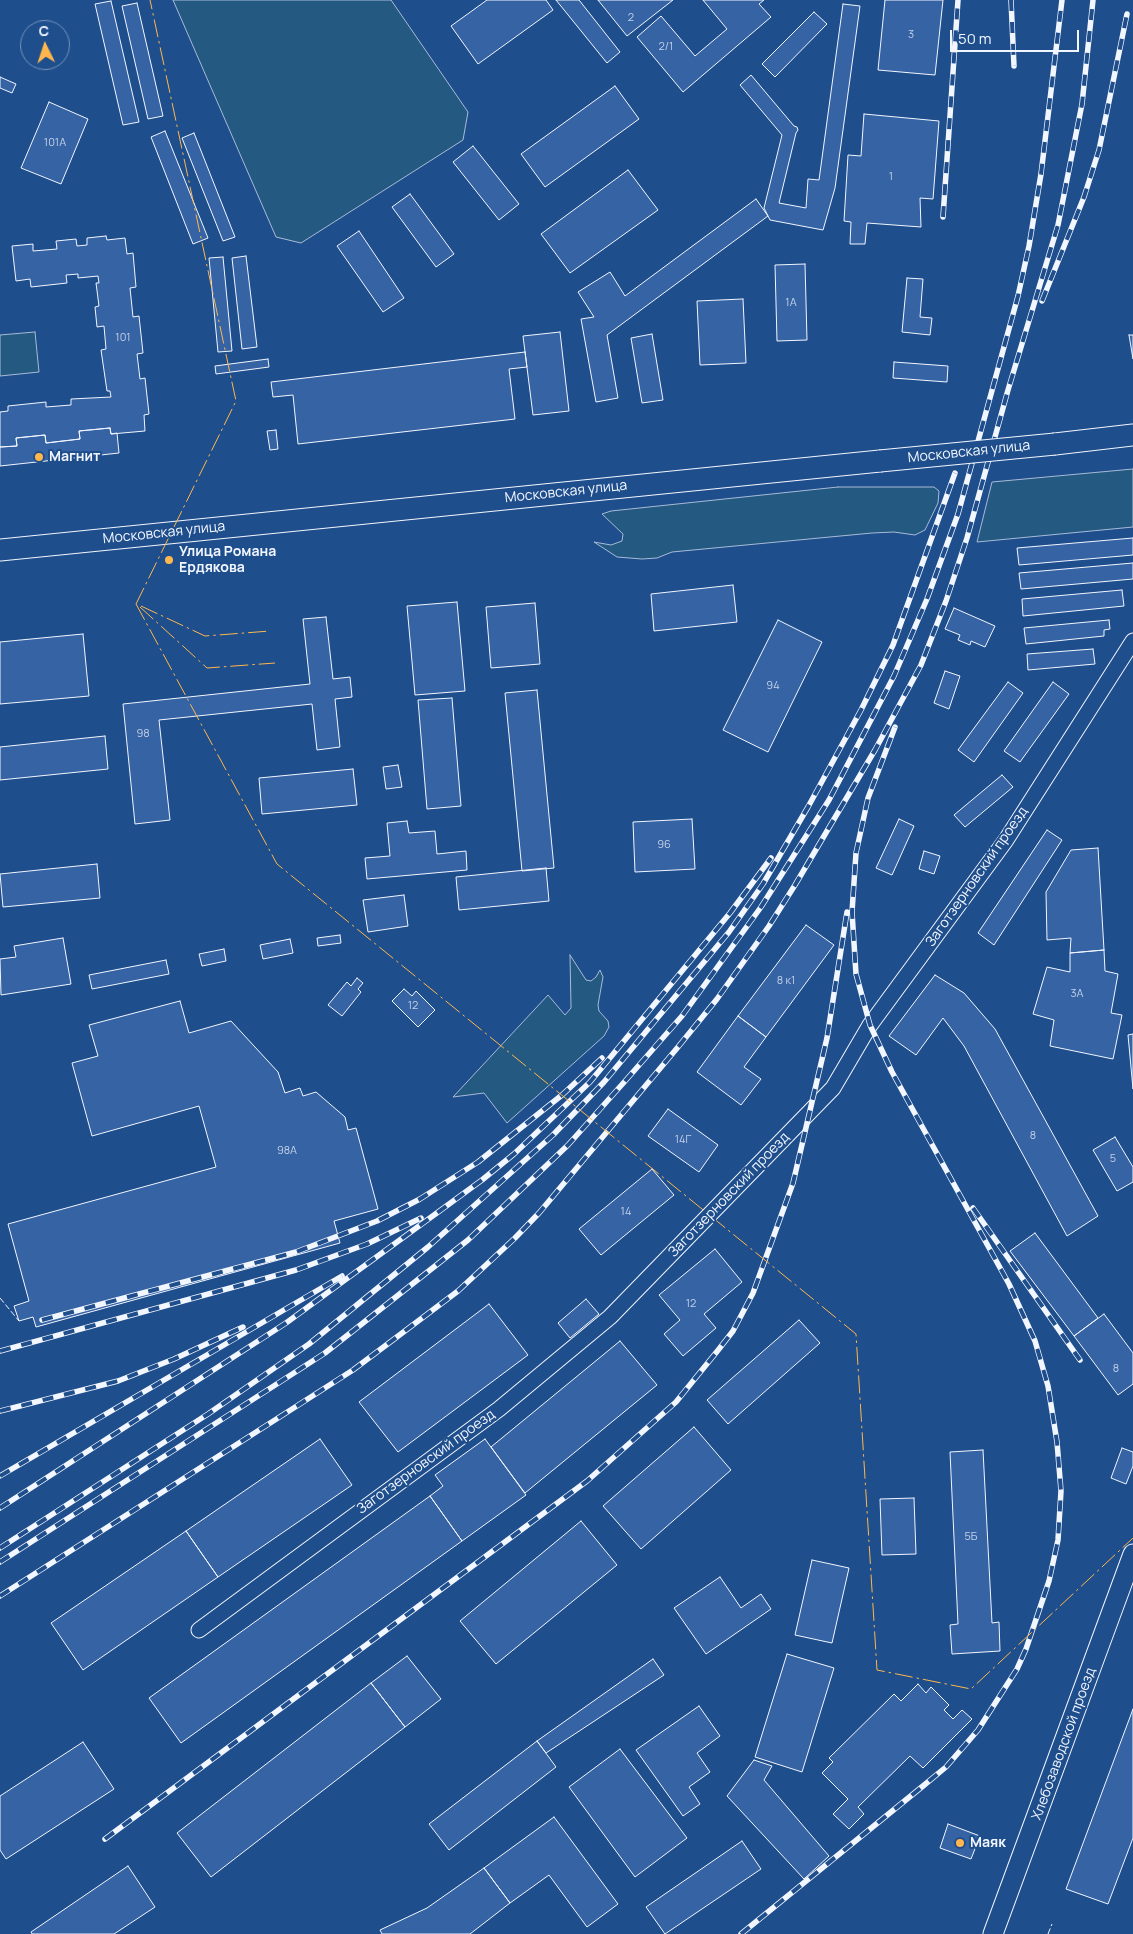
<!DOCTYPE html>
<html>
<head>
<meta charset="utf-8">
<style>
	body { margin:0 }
	#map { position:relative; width:1133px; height:1934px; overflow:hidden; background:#1f4e8c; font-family:Manrope,sans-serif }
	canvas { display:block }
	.north { position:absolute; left:20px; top:20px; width:50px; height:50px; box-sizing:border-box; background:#1f4e8c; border:1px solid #7391ba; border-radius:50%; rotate:356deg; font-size:14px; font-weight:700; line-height:20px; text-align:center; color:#f2f6ff }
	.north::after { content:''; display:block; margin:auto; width:18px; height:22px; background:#ffb74d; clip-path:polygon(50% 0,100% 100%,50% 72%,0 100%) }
	.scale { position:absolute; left:950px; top:30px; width:129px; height:22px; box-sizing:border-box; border:2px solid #f2f6ff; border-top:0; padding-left:6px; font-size:15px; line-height:18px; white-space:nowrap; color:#f2f6ff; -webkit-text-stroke:4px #1f4e8c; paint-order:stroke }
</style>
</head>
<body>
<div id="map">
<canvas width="1133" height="1934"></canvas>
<div class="north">С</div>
<div class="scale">50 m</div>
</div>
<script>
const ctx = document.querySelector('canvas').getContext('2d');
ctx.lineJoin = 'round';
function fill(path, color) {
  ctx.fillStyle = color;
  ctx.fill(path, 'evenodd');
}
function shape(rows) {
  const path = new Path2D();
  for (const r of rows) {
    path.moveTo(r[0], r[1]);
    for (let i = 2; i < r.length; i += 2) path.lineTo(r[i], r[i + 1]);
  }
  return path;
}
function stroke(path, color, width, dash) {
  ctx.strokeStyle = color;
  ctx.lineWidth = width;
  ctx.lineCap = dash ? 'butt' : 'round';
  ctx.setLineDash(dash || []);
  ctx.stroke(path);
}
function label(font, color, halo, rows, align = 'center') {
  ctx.font = font + ' Manrope,sans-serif';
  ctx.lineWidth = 4;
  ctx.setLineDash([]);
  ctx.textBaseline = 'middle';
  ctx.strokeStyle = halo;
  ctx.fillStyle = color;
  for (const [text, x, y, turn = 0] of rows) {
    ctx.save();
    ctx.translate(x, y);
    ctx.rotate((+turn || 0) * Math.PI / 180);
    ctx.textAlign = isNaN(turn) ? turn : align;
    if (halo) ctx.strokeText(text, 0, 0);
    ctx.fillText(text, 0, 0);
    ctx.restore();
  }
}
const green = shape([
	[173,0,391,0,468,112,463,140,301,243,276,237,173,0],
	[35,332,39,372,0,376,0,335,35,332],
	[1133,469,1133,527,977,542,992,482,1133,469],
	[838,487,934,487,939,491,938,503,925,530,915,535,894,532,872,533,672,552,657,558,642,559,617,557,594,542,611,545,622,541,623,534,602,514,611,511,838,487],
	[570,955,586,980,591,981,596,977,600,970,603,977,598,1005,599,1011,608,1021,609,1027,604,1036,507,1123,484,1093,453,1097,548,995,565,1015,571,1008,570,955]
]);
const building = shape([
	[487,0,546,0,553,10,478,64,451,26,487,0],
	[556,0,579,0,620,52,607,63,556,0],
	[598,0,673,0,627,36,598,0],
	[703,0,764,0,759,4,771,17,683,92,637,37,661,16,695,56,727,29,703,0],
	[885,0,943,0,935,75,878,70,885,0],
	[111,1,139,122,123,125,95,4,111,1],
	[137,3,163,116,148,119,122,6,137,3],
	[843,4,860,6,835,188,823,230,770,220,764,208,782,135,740,85,751,75,794,126,797,127,798,130,796,133,779,203,806,208,808,179,819,180,843,4],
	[814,12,827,24,775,77,762,64,814,12],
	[0,77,16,84,12,93,0,88,0,77],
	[615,86,639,119,545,187,521,154,615,86],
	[49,102,88,119,61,184,21,168,49,102],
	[864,114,939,121,933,199,920,198,921,227,867,223,865,244,850,244,851,222,844,221,848,155,861,156,864,114],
	[165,131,208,238,193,244,151,137,165,131],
	[194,133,235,237,223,241,182,138,194,133],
	[473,146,519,204,499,220,453,162,473,146],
	[628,170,658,210,570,273,541,234,628,170],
	[410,194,454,254,436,267,392,207,410,194],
	[756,199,768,216,607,335,618,398,596,402,581,319,594,317,578,292,610,272,625,296,756,199],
	[359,231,404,298,383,312,337,246,359,231],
	[106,236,107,240,125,238,127,254,133,253,136,287,130,288,133,317,139,316,143,353,137,354,140,379,145,378,149,414,144,415,145,431,111,434,110,428,79,431,80,439,46,443,45,435,16,438,17,446,0,447,0,412,8,411,8,406,46,402,46,407,71,405,71,399,111,397,110,391,107,391,101,350,106,349,104,326,97,327,95,307,99,306,96,283,99,283,98,276,78,278,78,274,66,275,67,283,31,287,30,279,16,281,12,246,33,244,33,251,57,249,56,241,76,239,77,246,87,245,87,238,106,236],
	[246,256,257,347,242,349,232,258,246,256],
	[223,257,232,351,218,352,209,258,223,257],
	[805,264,807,340,777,341,775,265,805,264],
	[907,278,923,279,920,317,932,318,930,335,902,332,907,278],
	[743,299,746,363,700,365,697,301,743,299],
	[560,332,569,411,533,415,523,336,560,332],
	[652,334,663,400,642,403,631,338,652,334],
	[1129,335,1133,335,1133,359,1129,335],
	[525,352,527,367,509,369,515,419,298,444,293,395,273,397,271,382,525,352],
	[268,359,269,367,216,374,215,366,268,359],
	[894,362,948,366,947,382,893,378,894,362],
	[110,428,111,434,117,433,119,453,0,466,0,447,17,446,16,438,45,435,46,443,80,439,79,431,110,428],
	[276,430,278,449,270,450,267,431,276,430],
	[1133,538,1133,555,1019,565,1017,548,1133,538],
	[1133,563,1133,579,1021,589,1019,573,1133,563],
	[733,585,737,622,654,631,651,594,733,585],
	[1122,590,1124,606,1023,616,1022,599,1122,590],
	[457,602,465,691,415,695,407,606,457,602],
	[535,603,540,664,491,668,486,607,535,603],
	[954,608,995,626,985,647,971,641,970,645,958,640,960,635,945,629,954,608],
	[326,617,333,679,350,677,352,697,335,699,340,747,317,750,312,704,159,720,170,820,135,824,123,704,310,684,303,619,326,617],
	[778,620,822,642,768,752,723,730,778,620],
	[1109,620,1110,629,1104,630,1104,636,1026,644,1024,628,1109,620],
	[83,634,89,696,0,704,0,642,83,634],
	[1093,649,1095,664,1028,670,1027,654,1093,649],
	[945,671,960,676,949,709,934,703,945,671],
	[1008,682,1023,693,974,762,958,750,1008,682],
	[1053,682,1069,694,1020,762,1004,751,1053,682],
	[537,690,554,868,522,871,505,693,537,690],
	[452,698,461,806,427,809,418,700,452,698],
	[105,736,108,769,0,780,0,747,105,736],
	[398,765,402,787,386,789,383,767,398,765],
	[353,769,357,805,262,814,259,778,353,769],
	[1002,775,1013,787,965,827,954,815,1002,775],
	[692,819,695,869,635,872,633,822,692,819],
	[899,819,914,826,892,875,876,868,899,819],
	[407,821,409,833,435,831,437,854,466,851,467,870,367,879,365,858,390,856,387,823,407,821],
	[1047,830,1062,840,994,945,978,933,1047,830],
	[1098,848,1104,950,1070,953,1071,938,1047,940,1046,892,1071,850,1098,848],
	[924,851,940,856,934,874,919,869,924,851],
	[97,864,100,898,3,907,0,874,97,864],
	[546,868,549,901,459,910,456,877,546,868],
	[404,895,408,926,368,932,363,900,404,895],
	[806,925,834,945,766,1037,738,1016,806,925],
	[340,935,341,943,318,946,317,938,340,935],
	[63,938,71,984,1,995,0,959,16,957,14,946,63,938],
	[290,939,293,953,263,959,260,945,290,939],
	[224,949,226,961,202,966,199,954,224,949],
	[1104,950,1105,971,1118,974,1111,1013,1122,1015,1113,1059,1050,1046,1054,1020,1033,1014,1047,967,1070,972,1070,953,1104,950],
	[166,960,169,974,92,989,89,975,166,960],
	[935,975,964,993,995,1029,1098,1216,1067,1236,964,1046,943,1018,916,1055,889,1036,935,975],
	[357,978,363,983,358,989,361,992,342,1016,328,1005,347,982,351,986,357,978],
	[404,989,412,996,416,991,435,1010,418,1027,392,1001,404,989],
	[180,1001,189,1033,231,1021,278,1072,285,1093,300,1088,303,1096,316,1092,345,1117,348,1130,356,1128,378,1209,334,1221,340,1243,36,1327,33,1317,19,1321,14,1306,29,1301,8,1224,216,1167,199,1106,92,1136,72,1063,98,1056,89,1025,180,1001],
	[738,1016,766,1037,744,1067,761,1079,741,1105,697,1072,738,1016],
	[1133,1034,1133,1089,1128,1035,1133,1034],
	[668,1109,718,1145,699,1172,648,1136,668,1109],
	[1115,1137,1133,1167,1133,1182,1117,1191,1093,1150,1115,1137],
	[652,1169,674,1195,601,1255,579,1229,652,1169],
	[1035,1233,1098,1318,1074,1336,1010,1251,1035,1233],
	[715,1249,742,1282,704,1314,716,1328,683,1356,664,1334,680,1320,659,1295,715,1249],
	[586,1299,599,1314,570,1338,558,1323,586,1299],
	[489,1304,528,1355,398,1452,359,1402,489,1304],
	[1104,1314,1133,1353,1133,1384,1118,1395,1074,1336,1104,1314],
	[799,1320,820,1343,728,1424,707,1400,799,1320],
	[620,1341,657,1385,525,1493,491,1447,620,1341],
	[694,1427,731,1470,641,1549,603,1506,694,1427],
	[320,1439,352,1485,218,1577,186,1531,320,1439],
	[485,1439,526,1495,462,1541,430,1496,443,1486,435,1475,485,1439],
	[1122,1448,1133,1452,1133,1466,1126,1484,1111,1478,1122,1448],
	[983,1450,992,1623,999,1622,1000,1651,952,1654,950,1625,958,1624,950,1452,983,1450],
	[430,1496,462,1541,181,1743,149,1698,430,1496],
	[914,1498,916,1554,882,1555,880,1499,914,1498],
	[581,1521,617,1565,496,1664,460,1621,581,1521],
	[186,1531,218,1577,83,1670,51,1623,186,1531],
	[812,1560,849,1568,832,1643,795,1635,812,1560],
	[720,1577,741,1608,761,1594,771,1609,706,1654,674,1608,720,1577],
	[787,1654,834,1668,802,1772,755,1757,787,1654],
	[407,1656,441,1699,405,1727,371,1683,407,1656],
	[653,1659,664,1675,546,1753,537,1741,653,1659],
	[371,1683,405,1727,211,1877,177,1833,371,1683],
	[918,1684,926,1693,931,1687,949,1705,944,1710,953,1719,962,1710,972,1719,923,1768,910,1756,858,1807,864,1814,849,1829,833,1814,848,1799,822,1773,833,1762,829,1758,894,1694,901,1701,918,1684],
	[699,1706,720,1736,697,1753,710,1772,689,1787,700,1804,683,1816,636,1750,699,1706],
	[1133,1709,1133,1838,1108,1904,1066,1889,1133,1709],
	[537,1741,556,1767,449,1850,429,1824,537,1741],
	[83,1742,114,1789,6,1859,0,1850,0,1796,83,1742],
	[620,1749,687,1838,635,1877,569,1787,620,1749],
	[754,1760,772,1766,764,1780,829,1856,804,1879,727,1796,754,1760],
	[554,1817,618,1904,587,1927,549,1875,510,1903,484,1868,554,1817],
	[948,1824,980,1836,971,1859,940,1848,948,1824],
	[742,1841,761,1869,665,1934,646,1907,742,1841],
	[128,1866,155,1907,114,1934,32,1934,31,1932,128,1866],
	[484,1868,510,1903,470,1934,382,1934,380,1930,427,1908,484,1868]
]);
const minor = shape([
	[199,1630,499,1409,610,1317,833,1088,870,1025,1006,840,1133,641]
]);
const tertiary = shape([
	[993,1934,1133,1554]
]);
const secondary = shape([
	[1055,444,1133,435],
	[0,550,880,461]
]);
const rail = shape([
	[1011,0,1014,66],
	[943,217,958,0],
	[1042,301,1084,197,1099,150,1127,14],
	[973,1208,1080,1360],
	[42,1320,296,1252,377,1221,420,1199,478,1162,562,1095,602,1058],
	[0,1351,296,1270,367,1244,421,1218],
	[0,1411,118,1381,174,1359,243,1327],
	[0,1476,342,1276],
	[0,1508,286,1323,482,1180,514,1154,590,1082,730,913,771,858],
	[0,1548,208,1414,309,1344,428,1247,553,1135,604,1082,729,932,763,884,808,807,861,710,893,645,955,473],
	[0,1562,325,1353,468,1240,568,1145,626,1080,682,1016,761,907,829,800,894,676,927,599,958,514,1018,296,1029,246,1041,174,1062,0],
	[0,1596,353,1370,458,1291,515,1238,539,1213,678,1047,717,999,769,926,795,885,875,750,921,665,946,601,967,538,1008,390,1058,225,1082,104,1093,0],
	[105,1839,587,1481,676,1402,719,1349,733,1331,753,1293,793,1183,827,1038,847,912],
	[741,1934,923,1786,946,1767,978,1730,1017,1669,1026,1649,1049,1581,1058,1540,1061,1491,1057,1442,1048,1386,1035,1341,1009,1284,892,1072,870,1025,856,974,852,912,856,853,868,798,895,727]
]);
const secondaryBridge = shape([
	[880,461,1055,444]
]);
const fence = shape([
	[0,1298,19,1321],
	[1048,1934,1052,1924]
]);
const power = shape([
	[136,604,277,864,856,1334,877,1670,971,1689,1133,1538],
	[136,604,236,401,150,0],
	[141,606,205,636,270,631],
	[140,607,207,668,275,663]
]);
const markers = [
	[39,457,5,"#ffb74d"],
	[169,560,5,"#ffb74d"],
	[960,1843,5,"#ffb74d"]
];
const numberNames = [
	["2",631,18],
	["3",911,35],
	["2/1",666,47],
	["101А",55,143],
	["1",891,177],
	["1А",791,303],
	["101",123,338],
	["94",773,686],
	["98",143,734],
	["96",664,845],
	["8 к1",786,981],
	["3А",1077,994],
	["12",413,1006],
	["8",1033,1136],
	["14Г",683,1140],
	["98А",287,1151],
	["5",1113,1159],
	["14",626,1212],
	["12",691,1304],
	["8",1116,1369],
	["5Б",971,1537]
];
const streetNames = [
	["Московская улица",969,452,-6],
	["Московская улица",566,492,-6],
	["Московская улица",164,533,-6],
	["Заготзерновский проезд",977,877,-55],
	["Заготзерновский проезд",729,1195,-46],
	["Заготзерновский проезд",426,1462,-36],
	["Хлебозаводской проезд",1064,1744,-70]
];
const poiNames = [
	["Магнит",49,457],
	["Улица Романа",179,552],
	["Ердякова",179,568],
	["Маяк",970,1843]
];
fill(green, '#245a82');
stroke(green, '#a8bbd7', 1);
fill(building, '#3563a3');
stroke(building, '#f2f6ff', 1);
stroke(minor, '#f2f6ff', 17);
stroke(tertiary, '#f2f6ff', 21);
stroke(secondary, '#f2f6ff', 23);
stroke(minor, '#1f4e8c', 15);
stroke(tertiary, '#1f4e8c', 19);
stroke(secondary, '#1f4e8c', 21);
stroke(rail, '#f2f6ff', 5.5);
stroke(rail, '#1f4e8c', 4, [11]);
stroke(secondaryBridge, '#f2f6ff', 23, []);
stroke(secondaryBridge, '#1f4e8c', 21);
stroke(fence, '#f2f6ff', 1, [6, 2.5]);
stroke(power, '#ffb74d', 1, [18, 4, 2.5, 4]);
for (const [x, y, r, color] of markers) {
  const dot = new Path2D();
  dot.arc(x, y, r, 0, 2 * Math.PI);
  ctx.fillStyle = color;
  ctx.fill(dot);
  stroke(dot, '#1f4e8c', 2);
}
label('11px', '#c3d1e8', null, numberNames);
label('14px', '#f2f6ff', '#1f4e8c', streetNames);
label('bold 14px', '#f2f6ff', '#1f4e8c', poiNames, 'left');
</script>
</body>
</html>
